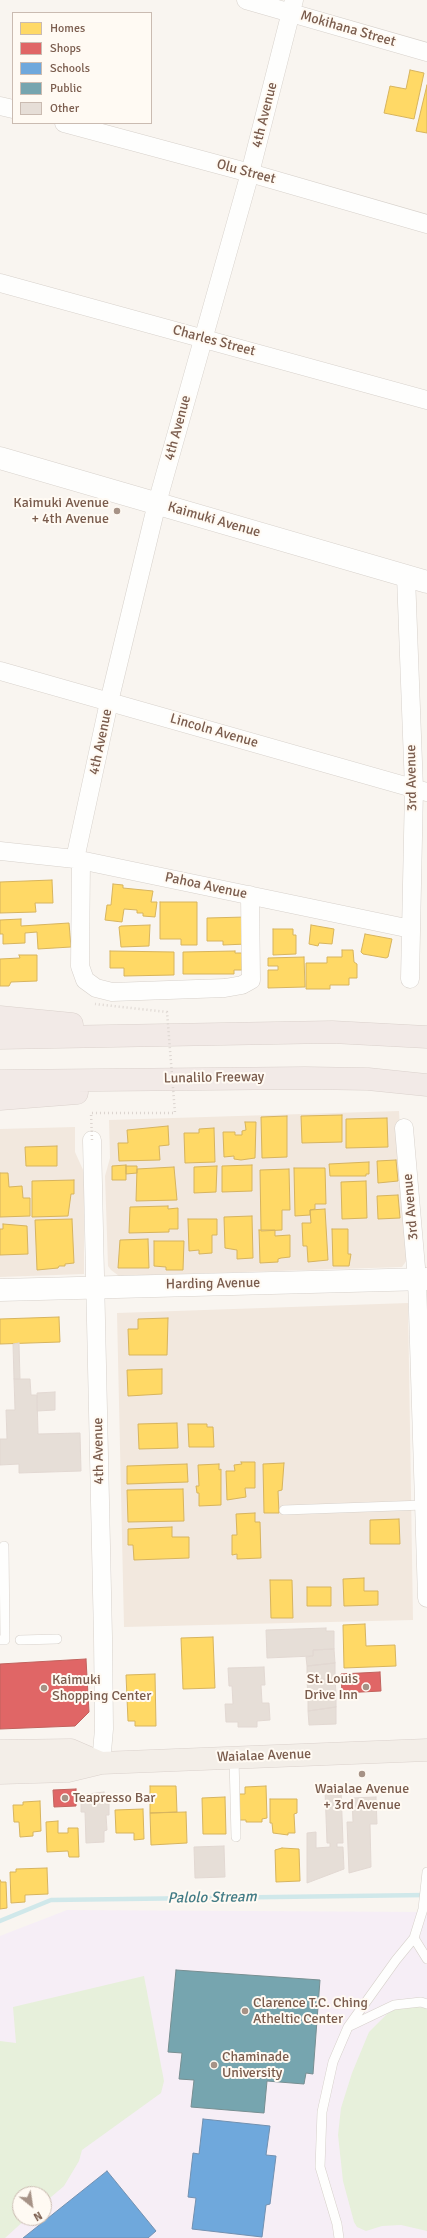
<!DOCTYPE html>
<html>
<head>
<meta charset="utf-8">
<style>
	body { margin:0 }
	#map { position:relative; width:427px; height:2238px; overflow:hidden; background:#f9f5f0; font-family:Signika,sans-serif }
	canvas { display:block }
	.legend { position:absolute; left:12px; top:12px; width:140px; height:112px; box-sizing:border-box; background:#fffaf3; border:1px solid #cabbb1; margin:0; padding:5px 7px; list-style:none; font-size:12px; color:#7a5c4d }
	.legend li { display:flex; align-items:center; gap:8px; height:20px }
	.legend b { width:20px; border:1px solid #cabbb1 }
	.north { position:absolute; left:12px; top:2186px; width:40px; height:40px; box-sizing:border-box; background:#fffaf3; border:1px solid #cabbb1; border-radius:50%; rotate:150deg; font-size:11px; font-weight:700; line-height:16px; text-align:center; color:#7a5c4d }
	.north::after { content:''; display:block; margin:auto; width:14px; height:18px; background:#a69286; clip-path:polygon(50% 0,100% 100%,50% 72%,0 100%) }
</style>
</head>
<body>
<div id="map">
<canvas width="427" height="2238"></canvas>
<ul class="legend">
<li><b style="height:11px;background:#ffd966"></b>Homes</li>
<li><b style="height:11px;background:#e06666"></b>Shops</li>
<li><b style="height:11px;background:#6fa8dc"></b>Schools</li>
<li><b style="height:11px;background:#76a5af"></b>Public</li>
<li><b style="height:11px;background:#e6ded7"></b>Other</li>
</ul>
<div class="north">N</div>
</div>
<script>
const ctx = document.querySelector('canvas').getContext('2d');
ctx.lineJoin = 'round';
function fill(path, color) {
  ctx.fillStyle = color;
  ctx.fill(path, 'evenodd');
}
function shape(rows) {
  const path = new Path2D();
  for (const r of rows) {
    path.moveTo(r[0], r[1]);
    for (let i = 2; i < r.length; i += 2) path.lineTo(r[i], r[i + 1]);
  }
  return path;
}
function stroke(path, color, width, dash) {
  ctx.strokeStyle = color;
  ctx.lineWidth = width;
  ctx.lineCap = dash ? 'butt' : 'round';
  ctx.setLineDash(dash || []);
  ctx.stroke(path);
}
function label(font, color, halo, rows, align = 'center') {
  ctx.font = font + ' Signika,sans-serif';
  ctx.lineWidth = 4;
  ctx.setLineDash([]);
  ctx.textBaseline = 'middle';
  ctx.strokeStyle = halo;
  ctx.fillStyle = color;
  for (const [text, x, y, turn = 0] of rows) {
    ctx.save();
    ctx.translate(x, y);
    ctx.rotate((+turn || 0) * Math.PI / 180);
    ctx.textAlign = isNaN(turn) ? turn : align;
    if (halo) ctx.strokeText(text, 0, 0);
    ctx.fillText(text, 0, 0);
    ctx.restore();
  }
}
const residential = shape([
	[399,1111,407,1260,402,1267,119,1276,111,1270,108,1266,105,1176,110,1158,109,1120],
	[75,1127,75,1152,84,1172,84,1274,0,1277,0,1129],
	[408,1303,413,1620,124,1627,117,1313]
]);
const education = shape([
	[67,1910,427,1912,427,2238,0,2238,0,1936],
	[20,2194,44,2194,44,2218,20,2218]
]);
const green = shape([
	[144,1976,164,2081,161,2093,82,2150,79,2161,64,2186,44,2203,44,2194,20,2194,20,2218,27,2218,5,2238,0,2238,0,2041,16,2043,13,2007],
	[417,2007,427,2008,427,2231,401,2225,382,2226,366,2231,357,2227,354,2222,343,2181,338,2135,341,2108,352,2073,369,2032,387,2014,397,2008]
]);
const homes = shape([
	[410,70,424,73,414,119,384,113,390,86,406,89,410,70],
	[427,85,427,133,416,131,427,85],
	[52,880,53,903,35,903,36,912,0,913,0,882,52,880],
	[113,884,123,885,123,888,153,891,151,902,157,902,155,917,143,916,143,913,137,913,137,910,124,909,122,922,105,920,107,905,111,905,113,884],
	[160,902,197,902,197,945,181,945,181,939,160,939,160,902],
	[246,917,247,944,223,945,223,941,207,941,207,918,246,917],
	[21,919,21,926,69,923,71,947,38,949,37,932,25,933,25,943,3,944,3,934,0,934,0,920,21,919],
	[150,925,149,946,121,947,119,927,121,926,150,925],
	[311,925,334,929,332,944,319,943,318,946,309,944,311,925],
	[273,929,293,929,293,935,296,935,296,954,273,955,273,929],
	[365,934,392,939,388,957,386,958,363,954,361,952,365,934],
	[342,950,353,950,354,962,357,964,357,978,349,978,349,985,330,985,330,989,306,989,306,963,327,963,327,957,342,957,342,950],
	[110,951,174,952,174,975,124,976,124,968,110,968,110,951],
	[235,951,235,953,242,953,242,970,234,970,234,974,183,974,183,952,235,951],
	[19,955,37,955,37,981,11,982,9,986,0,986,0,959,20,958,19,955],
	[304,957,305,987,268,988,268,970,278,970,278,966,268,966,268,958,304,957],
	[342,1115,342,1142,302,1143,301,1116,342,1115],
	[287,1116,287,1157,262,1158,261,1117,287,1116],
	[387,1118,388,1147,346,1148,346,1119,387,1118],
	[245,1122,256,1122,255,1158,241,1160,234,1159,234,1156,224,1157,223,1132,235,1132,235,1135,242,1135,242,1131,246,1130,245,1122],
	[168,1126,169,1145,159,1146,160,1160,119,1161,118,1143,128,1143,127,1130,168,1126],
	[214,1128,215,1162,185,1163,184,1133,199,1133,199,1129,214,1128],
	[57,1146,57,1166,26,1166,25,1147,57,1146],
	[396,1160,398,1181,378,1183,377,1161,396,1160],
	[369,1162,369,1174,366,1174,366,1176,330,1176,329,1164,369,1162],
	[126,1165,126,1180,112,1180,112,1166,126,1165],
	[252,1165,252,1191,222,1192,222,1166,252,1165],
	[126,1166,137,1166,137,1173,126,1174,126,1166],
	[217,1166,216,1192,194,1193,194,1167,217,1166],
	[174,1167,177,1200,136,1201,137,1169,174,1167],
	[294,1168,325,1168,326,1204,315,1204,315,1209,310,1210,310,1215,295,1216,294,1168],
	[289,1169,290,1210,282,1210,282,1230,261,1231,260,1170,289,1169],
	[0,1173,8,1173,9,1187,22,1186,23,1198,30,1198,30,1216,0,1217,0,1173],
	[74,1180,74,1194,71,1194,68,1216,32,1217,32,1181,74,1180],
	[366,1181,367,1218,342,1219,341,1182,366,1181],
	[398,1195,400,1218,378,1219,377,1196,398,1195],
	[168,1206,168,1209,178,1208,178,1229,169,1229,169,1232,129,1233,130,1207,168,1206],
	[325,1209,328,1260,308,1262,307,1246,303,1246,302,1223,311,1223,310,1210,325,1209],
	[252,1216,253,1258,237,1259,237,1250,225,1248,224,1217,252,1216],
	[72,1219,74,1263,65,1264,65,1266,59,1266,58,1268,37,1270,35,1220,72,1219],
	[188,1219,217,1219,217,1235,212,1235,212,1253,199,1254,199,1250,189,1251,188,1219],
	[3,1224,27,1226,28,1254,0,1255,0,1229,3,1229,3,1224],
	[332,1229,348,1229,348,1254,351,1254,349,1266,333,1266,332,1229],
	[259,1230,275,1230,275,1236,290,1235,290,1257,281,1258,278,1259,278,1262,260,1263,259,1230],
	[148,1239,149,1268,118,1268,120,1240,148,1239],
	[154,1241,184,1241,183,1270,166,1270,166,1267,154,1266,154,1241],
	[59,1317,60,1342,0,1344,0,1319,59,1317],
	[168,1318,167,1355,129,1355,128,1329,138,1329,138,1319,168,1318],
	[162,1369,162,1394,128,1396,127,1370,162,1369],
	[177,1423,178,1448,139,1449,138,1424,177,1423],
	[188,1424,207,1424,207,1427,213,1427,214,1447,189,1447,188,1424],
	[241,1462,255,1462,255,1488,245,1488,246,1497,227,1500,226,1471,235,1471,234,1465,242,1464,241,1462],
	[284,1463,282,1490,278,1491,279,1513,264,1513,263,1464,284,1463],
	[187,1464,188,1482,127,1484,127,1466,187,1464],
	[219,1464,219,1470,221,1469,221,1505,199,1506,199,1493,197,1493,196,1486,199,1486,198,1465,219,1464],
	[183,1489,184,1521,128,1522,127,1490,183,1489],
	[255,1513,255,1522,260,1522,261,1558,237,1559,237,1554,232,1555,232,1535,237,1535,236,1514,255,1513],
	[399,1519,400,1544,370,1544,370,1520,399,1519],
	[172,1527,172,1537,189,1537,189,1558,134,1560,133,1545,128,1545,128,1529,172,1527],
	[364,1578,364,1591,378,1591,378,1605,344,1606,343,1579,364,1578],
	[270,1580,292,1580,293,1618,271,1618,270,1580],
	[307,1587,331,1587,331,1606,307,1606,307,1587],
	[365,1624,366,1646,395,1645,396,1666,344,1668,343,1625,365,1624],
	[213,1637,215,1688,183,1689,181,1638,213,1637],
	[155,1674,156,1726,135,1726,135,1721,128,1721,126,1675,155,1674],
	[150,1786,176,1786,177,1812,150,1813,150,1786],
	[266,1786,267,1818,262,1819,262,1822,246,1822,246,1820,239,1820,238,1794,245,1794,245,1787,266,1786],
	[225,1797,226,1834,203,1834,202,1798,225,1797],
	[270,1799,297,1799,297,1813,294,1814,295,1833,288,1833,288,1835,273,1833,272,1823,270,1823,270,1799],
	[40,1801,41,1831,33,1832,33,1836,20,1837,19,1822,14,1822,13,1805,23,1805,23,1802,40,1801],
	[143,1809,144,1839,134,1840,134,1833,116,1833,115,1810,143,1809],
	[186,1812,187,1843,151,1845,150,1813,186,1812],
	[58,1821,58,1833,68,1833,68,1828,78,1828,79,1857,69,1857,68,1851,47,1852,46,1822,58,1821],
	[282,1848,299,1849,300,1881,276,1882,275,1850,282,1848],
	[47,1868,48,1894,25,1895,25,1902,11,1903,10,1872,16,1872,16,1869,47,1868],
	[0,1880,1,1882,6,1882,7,1908,0,1909,0,1880]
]);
const shops = shape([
	[86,1659,89,1712,75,1726,0,1729,0,1664,86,1659],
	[380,1672,381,1691,342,1693,341,1674,380,1672],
	[76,1789,76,1806,54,1807,53,1790,76,1789]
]);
const schools = shape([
	[203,2119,270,2126,266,2155,276,2156,270,2204,266,2205,262,2237,192,2229,196,2198,188,2197,193,2153,199,2154,203,2119],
	[107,2171,156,2231,148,2238,23,2238,107,2171]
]);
const public = shape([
	[176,1970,320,1980,313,2074,306,2073,304,2084,267,2081,264,2113,191,2107,194,2080,179,2079,182,2053,168,2052,176,1970]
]);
const stream = shape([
	[0,1921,51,1900,426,1895]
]);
const building = shape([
	[19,1343,20,1379,14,1379,13,1344,19,1343],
	[14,1379,30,1379,31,1395,37,1395,38,1434,80,1433,81,1471,19,1473,19,1464,0,1465,0,1439,7,1439,6,1410,15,1410,14,1379],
	[55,1392,55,1410,37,1411,37,1393,55,1392],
	[326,1628,326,1631,334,1631,334,1649,313,1650,313,1656,267,1658,266,1630,326,1628],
	[334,1649,335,1663,307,1666,306,1657,313,1656,313,1650,334,1649],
	[335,1663,335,1678,307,1681,307,1666,335,1663],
	[264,1667,265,1685,261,1685,262,1703,269,1703,270,1720,257,1721,257,1727,238,1727,238,1722,226,1722,225,1704,233,1704,232,1686,229,1686,228,1668,264,1667],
	[335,1678,336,1693,312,1693,312,1695,308,1696,307,1681,335,1678],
	[312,1693,336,1693,336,1707,308,1711,308,1696,312,1695,312,1693],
	[336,1707,336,1724,309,1725,308,1711,336,1707],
	[341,1789,343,1843,337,1843,337,1847,343,1847,344,1869,307,1883,307,1833,316,1832,316,1848,330,1847,330,1843,327,1843,325,1790,341,1789],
	[104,1792,105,1804,109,1804,109,1815,106,1815,107,1830,104,1831,104,1842,86,1843,85,1812,81,1812,81,1795,104,1792],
	[376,1797,377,1824,370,1824,371,1867,349,1873,347,1822,353,1822,352,1798,376,1797],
	[224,1846,225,1877,195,1878,194,1847,224,1846]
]);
const service = shape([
	[284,1510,424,1505],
	[0,1640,5,1640,4,1546],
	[20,1640,57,1639],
	[234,1758,236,1837],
	[414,1938,423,1909,427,1872],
	[350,2026,394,2005,421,2002,427,2004],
	[339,2238,337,2224,320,2167,322,2112,333,2062,348,2027,396,1960,414,1938,427,1959]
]);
const minor = shape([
	[246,0,427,52],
	[0,106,13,109],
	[64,123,250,173,427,224],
	[0,283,427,400],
	[406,576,414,789,410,979],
	[0,671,427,792],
	[0,851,75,859,411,929],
	[75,859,109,702,157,503,250,173,294,0],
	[81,860,80,966,85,980,96,988,112,992,225,988,242,985,251,980,250,895],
	[404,1128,417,1279,427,1598],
	[92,1140,103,1637,104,1729,101,1763]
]);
const tertiary = shape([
	[0,458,427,582],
	[0,1290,427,1279]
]);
const primary = shape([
	[0,1751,71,1750,101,1763],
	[0,1773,68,1771,101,1763,427,1750]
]);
const motorway = shape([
	[0,1017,72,1024],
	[0,1038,332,1032,427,1037],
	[0,1081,305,1078,368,1079,427,1085],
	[0,1099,77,1093]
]);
const pathBridge = shape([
	[92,1140,91,1113,175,1113,167,1012,95,1004]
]);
const markers = [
	[117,511,4,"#a69286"],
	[366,1687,4,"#a69286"],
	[44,1688,4,"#a69286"],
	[362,1774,4,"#a69286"],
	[65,1798,4,"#a69286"],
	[245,2011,4,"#a69286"],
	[214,2065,4,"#a69286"]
];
const streetNames = [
	["Mokihana Street",348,29,16],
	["4th Avenue",265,115,-76],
	["Olu Street",246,172,15],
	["Charles Street",214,341,15],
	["4th Avenue",178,428,-75],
	["Kaimuki Avenue",214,520,16],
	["Lincoln Avenue",214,731,16],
	["4th Avenue",101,742,-78],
	["3rd Avenue",412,778,-91],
	["Pahoa Avenue",206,886,12],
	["Lunalilo Freeway",214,1078,-1],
	["3rd Avenue",411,1207,-95],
	["Harding Avenue",213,1284,-1],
	["4th Avenue",99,1451,-91],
	["Waialae Avenue",264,1756,-2]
];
const poiNames = [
	["Kaimuki Avenue",109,503,"right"],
	["+ 4th Avenue",109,519,"right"],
	["St. Louis",358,1679,"right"],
	["Drive Inn",358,1695,"right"],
	["Kaimuki",52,1680],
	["Shopping Center",52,1696],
	["Waialae Avenue",362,1789,"center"],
	["+ 3rd Avenue",362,1805,"center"],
	["Teapresso Bar",73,1798],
	["Clarence T.C. Ching",253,2003],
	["Atheltic Center",253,2019],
	["Chaminade",222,2057],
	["University",222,2073]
];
const waterNames = [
	["Palolo Stream",212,1898,-1]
];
fill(residential, '#f2e8de');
fill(education, '#f6eef6');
fill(green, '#e7f0db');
fill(homes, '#ffd966');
stroke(homes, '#d7b45e', 1);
fill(shops, '#e06666');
stroke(shops, '#c1635e', 1);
fill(schools, '#6fa8dc');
stroke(schools, '#7291b1', 1);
fill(public, '#76a5af');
stroke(public, '#778f92', 1);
stroke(stream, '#d0e8ea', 4.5);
fill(building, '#e6ded7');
stroke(building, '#e2d8d2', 1);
stroke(service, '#d7d1cb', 10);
stroke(minor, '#d7d1cb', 19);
stroke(tertiary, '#d7d1cb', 23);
stroke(primary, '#dad1cc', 23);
stroke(motorway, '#dad1cc', 23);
stroke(service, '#fefefd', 9);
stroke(minor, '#fefefd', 18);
stroke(tertiary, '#fefefd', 22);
stroke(primary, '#f3eee8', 22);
stroke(motorway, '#f2eae7', 22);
stroke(pathBridge, '#dcd5d0', 2.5, [1, 3]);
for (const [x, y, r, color] of markers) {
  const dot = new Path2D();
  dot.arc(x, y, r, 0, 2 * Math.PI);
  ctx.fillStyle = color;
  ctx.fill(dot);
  stroke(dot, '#fffaf3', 1.5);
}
label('14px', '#7a5c4d', '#fffaf3', streetNames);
label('14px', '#7a5c4d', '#fffaf3', poiNames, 'left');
label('italic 15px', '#437c86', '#fffaf3', waterNames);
</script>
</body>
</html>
